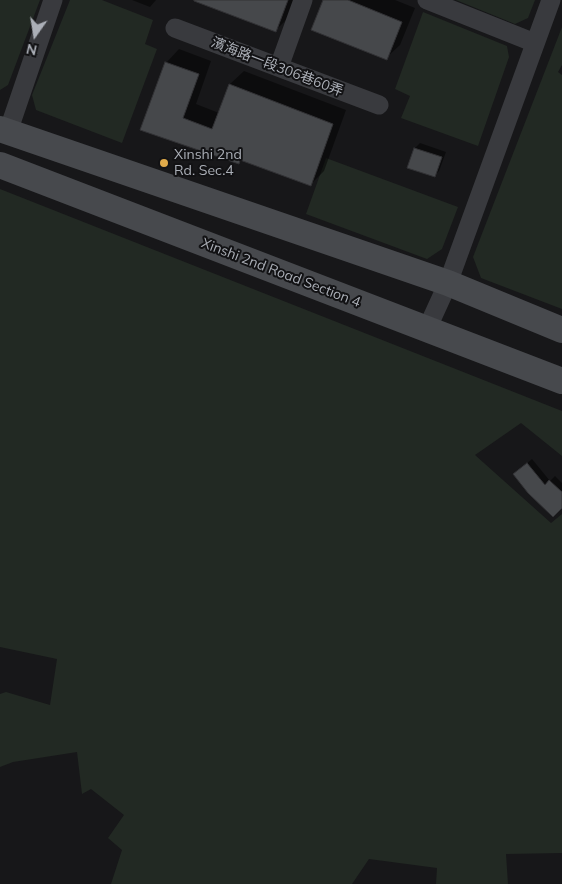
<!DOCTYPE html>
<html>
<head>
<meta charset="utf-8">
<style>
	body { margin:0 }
	#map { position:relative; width:562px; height:884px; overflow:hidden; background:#171719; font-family:Mulish,sans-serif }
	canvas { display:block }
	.north { position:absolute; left:10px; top:10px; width:50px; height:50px; -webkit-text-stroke:4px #121214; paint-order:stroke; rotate:193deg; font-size:14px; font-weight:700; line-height:20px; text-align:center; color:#abafb7 }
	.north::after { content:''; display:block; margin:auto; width:18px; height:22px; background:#abafb7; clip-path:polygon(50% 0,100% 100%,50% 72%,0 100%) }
</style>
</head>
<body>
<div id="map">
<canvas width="562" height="884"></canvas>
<div class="north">N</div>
</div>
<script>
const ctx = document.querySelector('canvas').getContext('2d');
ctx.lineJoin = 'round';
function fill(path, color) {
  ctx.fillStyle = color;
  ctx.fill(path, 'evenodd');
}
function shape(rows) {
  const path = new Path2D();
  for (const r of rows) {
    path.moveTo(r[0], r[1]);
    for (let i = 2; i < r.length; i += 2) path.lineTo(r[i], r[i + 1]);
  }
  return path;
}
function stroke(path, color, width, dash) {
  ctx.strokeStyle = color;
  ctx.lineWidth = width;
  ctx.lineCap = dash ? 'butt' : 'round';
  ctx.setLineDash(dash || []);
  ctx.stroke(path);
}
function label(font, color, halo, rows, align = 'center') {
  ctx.font = font + ' Mulish,"Noto Sans TC",sans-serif';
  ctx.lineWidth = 4;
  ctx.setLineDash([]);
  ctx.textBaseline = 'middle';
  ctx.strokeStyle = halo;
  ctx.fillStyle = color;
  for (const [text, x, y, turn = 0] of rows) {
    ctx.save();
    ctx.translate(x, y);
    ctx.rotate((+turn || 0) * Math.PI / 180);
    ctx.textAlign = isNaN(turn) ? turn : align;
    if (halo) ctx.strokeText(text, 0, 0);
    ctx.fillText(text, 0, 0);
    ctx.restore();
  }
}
const green = shape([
	[0,0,40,0,8,85,0,90],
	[70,0,102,0,153,20,145,44,157,49,122,143,36,110,32,95],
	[456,0,535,0,528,18,515,24],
	[423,12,507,46,509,57,478,146,401,118,410,96,395,89],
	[562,27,562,65,558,72,562,75,562,309,481,278,473,257],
	[326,158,458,207,442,249,427,259,306,214],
	[0,189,562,411,562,456,521,423,475,455,551,523,562,514,562,853,506,854,508,884,436,884,437,868,369,859,352,884,111,884,122,850,108,838,124,815,91,789,82,794,77,752,13,762,0,767,0,694,6,692,50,705,57,659,0,647]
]);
const shadow = shape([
	[132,0,156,0,150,7],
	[204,0,296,0,289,17,276,30],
	[324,0,395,0,415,8,400,45,386,58],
	[179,49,211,61,196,104,219,113,230,84,244,71,346,110,324,171,311,184,242,159,238,163,142,129,166,63],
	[420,143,446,152,439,171,435,175,415,148],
	[532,459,550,481,555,476,562,483,562,506,519,470]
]);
const building = shape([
	[194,0,288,0,276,32,194,1,194,0],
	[323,0,348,0,402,22,387,60,311,30,323,0],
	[165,62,199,74,183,118,212,129,229,84,333,124,311,186,240,160,239,164,140,130,165,62],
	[414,148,442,157,435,177,407,168,414,148],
	[527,463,545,485,549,480,562,492,562,508,553,517,528,493,513,474,527,463]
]);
const street = shape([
	[427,0,535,43],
	[175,28,379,105],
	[279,67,303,0],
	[8,132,53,0],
	[427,329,448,283,551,0]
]);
const secondary = shape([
	[0,129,448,283,562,330],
	[0,165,562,381]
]);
const markers = [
	[164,163,5,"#dfaa4a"]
];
const streetNames = [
	["濱海路一段306巷60弄",277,67,21],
	["Xinshi 2nd Road Section 4",281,273,21]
];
const poiNames = [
	["Xinshi 2nd",174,155],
	["Rd. Sec.4",174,171]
];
fill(green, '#222923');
fill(shadow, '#0007');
fill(building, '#46484b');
stroke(building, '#323235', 1);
stroke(street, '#393a3e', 19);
stroke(secondary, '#47494d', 26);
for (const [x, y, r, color] of markers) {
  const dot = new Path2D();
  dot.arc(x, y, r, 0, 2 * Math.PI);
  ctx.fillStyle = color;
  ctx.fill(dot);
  stroke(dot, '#121214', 2);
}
label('14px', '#abafb7', '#121214', streetNames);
label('14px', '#abafb7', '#121214', poiNames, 'left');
</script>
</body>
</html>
